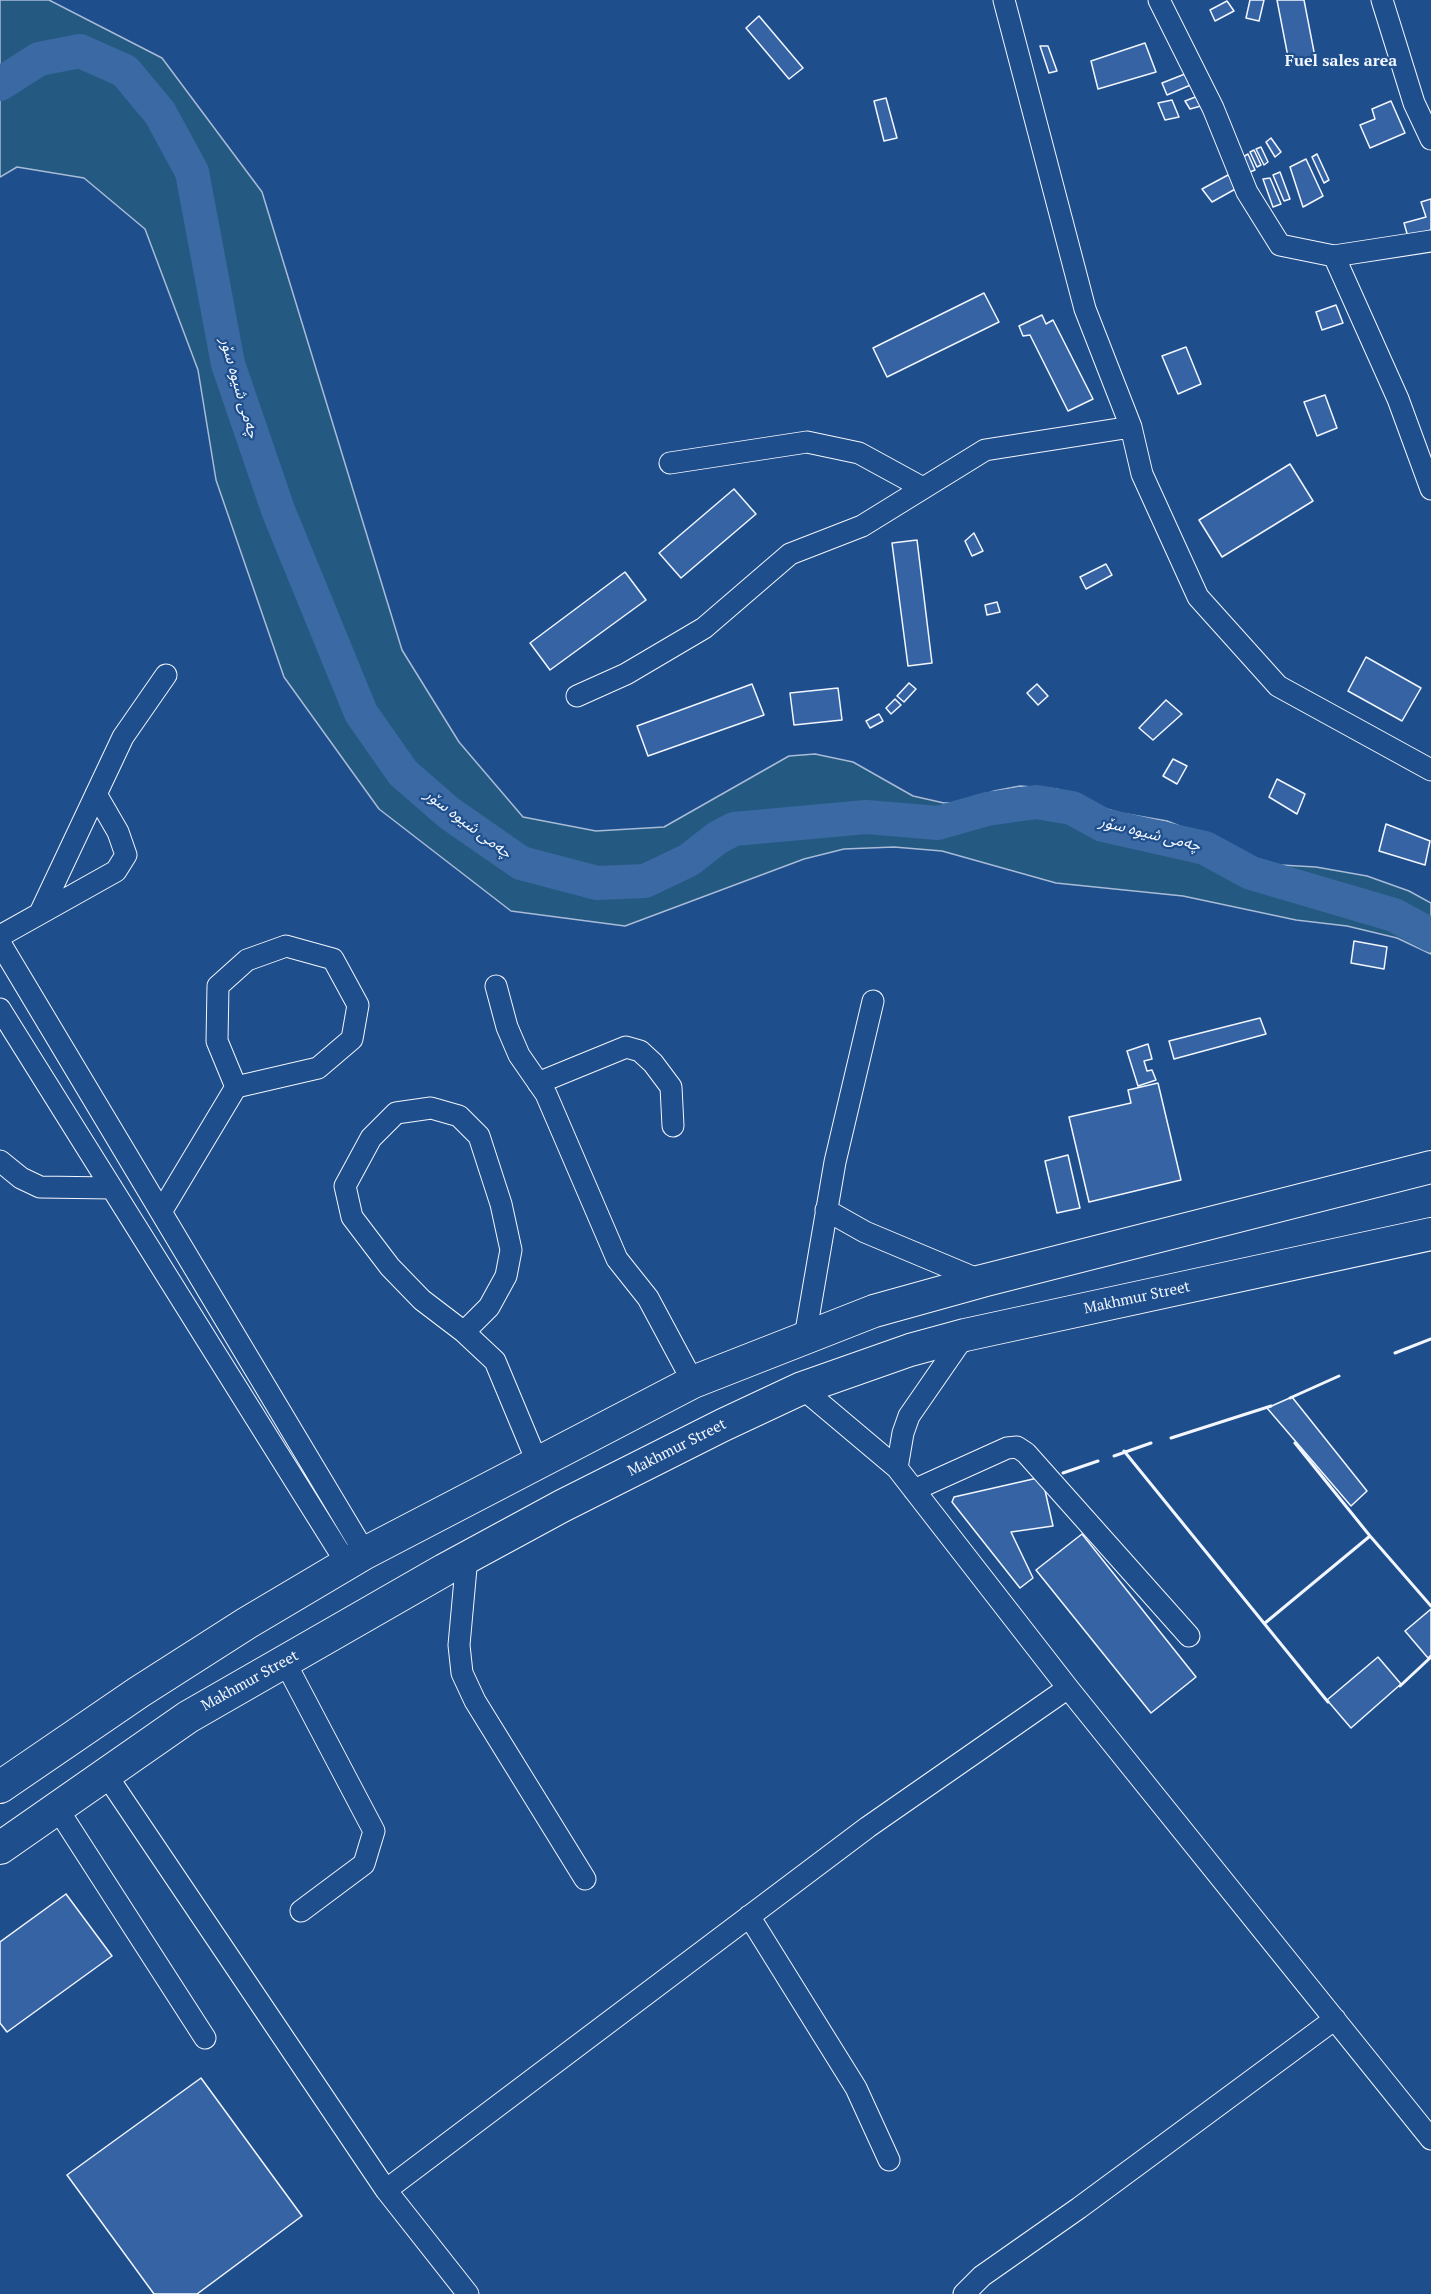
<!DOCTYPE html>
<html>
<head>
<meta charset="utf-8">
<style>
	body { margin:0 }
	canvas { display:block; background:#1f4e8c }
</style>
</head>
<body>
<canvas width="1431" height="2294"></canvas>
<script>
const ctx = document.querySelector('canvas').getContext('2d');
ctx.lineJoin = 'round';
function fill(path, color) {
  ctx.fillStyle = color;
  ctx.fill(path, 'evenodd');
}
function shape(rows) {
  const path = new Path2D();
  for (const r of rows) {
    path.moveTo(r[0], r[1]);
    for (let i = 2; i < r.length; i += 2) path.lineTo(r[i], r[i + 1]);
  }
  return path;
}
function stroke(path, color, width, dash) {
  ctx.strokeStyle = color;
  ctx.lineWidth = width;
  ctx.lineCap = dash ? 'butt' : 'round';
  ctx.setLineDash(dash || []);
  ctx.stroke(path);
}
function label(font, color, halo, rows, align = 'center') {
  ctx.font = font + ' "PT Serif","Noto Sans Arabic",serif';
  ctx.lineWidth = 4.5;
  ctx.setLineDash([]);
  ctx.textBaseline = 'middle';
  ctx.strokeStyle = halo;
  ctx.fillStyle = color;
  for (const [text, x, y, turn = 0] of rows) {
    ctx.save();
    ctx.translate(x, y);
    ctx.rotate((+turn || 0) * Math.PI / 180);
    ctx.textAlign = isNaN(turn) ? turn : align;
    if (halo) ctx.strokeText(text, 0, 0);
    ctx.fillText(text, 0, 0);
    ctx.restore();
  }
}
const green = shape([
	[0,0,49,0,162,58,262,192,402,650,459,742,523,817,596,831,664,827,789,756,815,754,853,762,913,796,944,803,967,802,994,791,1020,786,1057,789,1089,804,1121,813,1167,821,1208,837,1248,856,1280,865,1316,867,1367,876,1409,891,1431,903,1431,954,1397,938,1347,926,1296,920,1183,896,1056,883,942,851,894,847,844,849,804,859,625,926,511,911,379,809,284,677,216,480,198,370,145,229,84,178,17,167,0,177,0,0]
]);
const river = shape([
	[0,84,39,59,80,51,125,71,160,113,192,172,228,364,278,510,361,713,403,773,449,813,521,863,597,883,645,881,689,860,717,838,734,829,866,817,938,823,987,809,1036,802,1072,808,1103,825,1205,848,1251,873,1394,915,1431,935]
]);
const building = shape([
	[1250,0,1264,0,1259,21,1246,18,1250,0],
	[1277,0,1304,0,1315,57,1289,62,1277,0],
	[1227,1,1234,11,1215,21,1210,10,1227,1],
	[759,16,803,68,789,79,746,28,759,16],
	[1145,43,1156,72,1098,89,1091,61,1145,43],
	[1040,46,1048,46,1057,71,1049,73,1040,46],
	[1190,72,1193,84,1167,95,1162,83,1190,72],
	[1198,96,1201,106,1190,109,1185,101,1198,96],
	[886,98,897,138,884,141,874,101,886,98],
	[1172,100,1179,117,1165,120,1158,103,1172,100],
	[1391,101,1405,133,1370,148,1360,125,1375,119,1372,109,1391,101],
	[1271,138,1281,152,1275,157,1266,142,1271,138],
	[1261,147,1268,162,1264,165,1256,149,1261,147],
	[1254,150,1261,165,1257,167,1250,152,1254,150],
	[1248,154,1255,170,1250,172,1243,157,1248,154],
	[1317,154,1329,180,1324,183,1312,157,1317,154],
	[1306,159,1323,196,1303,207,1290,167,1306,159],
	[1280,172,1290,199,1284,201,1273,175,1280,172],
	[1228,175,1239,187,1212,202,1202,189,1228,175],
	[1270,178,1281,204,1273,207,1263,179,1270,178],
	[1431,199,1431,230,1408,237,1404,223,1426,217,1421,202,1431,199],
	[984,293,999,322,887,377,873,348,984,293],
	[1336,305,1343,323,1322,330,1316,312,1336,305],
	[1042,315,1046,324,1053,320,1093,399,1068,411,1030,335,1023,336,1019,326,1042,315],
	[1186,347,1201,384,1178,394,1162,356,1186,347],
	[1325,395,1337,428,1317,436,1304,402,1325,395],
	[1290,464,1313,501,1222,557,1199,520,1290,464],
	[734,489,756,514,681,578,659,553,734,489],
	[974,533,983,551,972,556,965,541,974,533],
	[917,540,932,663,908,666,892,543,917,540],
	[1106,564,1112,575,1086,589,1080,577,1106,564],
	[625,572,646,600,550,670,530,643,625,572],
	[997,602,1000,612,987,615,985,605,997,602],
	[1366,657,1421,688,1402,721,1348,691,1366,657],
	[909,683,916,689,904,702,897,696,909,683],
	[752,684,764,715,648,756,637,726,752,684],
	[1037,684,1048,696,1038,705,1027,693,1037,684],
	[838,688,842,720,794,725,790,693,838,688],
	[895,699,901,705,891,714,886,708,895,699],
	[1166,700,1182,714,1153,740,1139,728,1166,700],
	[879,714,883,721,870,728,866,721,879,714],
	[1173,759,1187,766,1177,784,1163,776,1173,759],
	[1277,779,1305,794,1297,814,1269,797,1277,779],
	[1386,824,1430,841,1425,865,1379,851,1386,824],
	[1354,941,1387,947,1384,969,1351,963,1354,941],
	[1260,1018,1266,1034,1174,1059,1169,1041,1260,1018],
	[1148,1044,1152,1059,1144,1061,1147,1071,1152,1070,1156,1080,1138,1086,1127,1051,1148,1044],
	[1158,1083,1181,1180,1089,1202,1069,1117,1131,1103,1128,1090,1158,1083],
	[1068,1155,1080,1208,1057,1213,1045,1161,1068,1155],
	[1292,1397,1367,1491,1351,1506,1267,1408,1292,1397],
	[1042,1477,1053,1526,1011,1532,1033,1578,1020,1588,952,1502,954,1497,1042,1477],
	[1082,1534,1196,1677,1151,1713,1036,1570,1082,1534],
	[1431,1609,1431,1655,1428,1658,1405,1631,1431,1609],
	[1378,1657,1401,1684,1351,1728,1327,1700,1378,1657],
	[66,1894,112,1956,7,2032,0,2023,0,1942,66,1894],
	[201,2078,302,2216,197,2294,154,2294,67,2175,201,2078]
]);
const minor = shape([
	[1004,0,1085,309,1131,427,1142,474,1198,597,1278,686,1431,770],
	[1159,0,1213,108,1247,192,1280,245,1334,256,1431,241],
	[1382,0,1414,103,1431,139],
	[1334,256,1398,399,1431,489],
	[670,463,807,442,859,453,923,488],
	[577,696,626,674,704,628,790,554,862,526,985,450,1131,427],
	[40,913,123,737,166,675],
	[0,936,116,871,126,855,118,832,96,794],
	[0,943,365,1553],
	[496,986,507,1027,519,1055,546,1094,617,1259,648,1298,693,1382],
	[0,1009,347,1564],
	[538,1083,626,1047,640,1051,653,1063,671,1087,673,1126],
	[0,1161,21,1178,40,1187,112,1188],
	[826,1210,865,1232,982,1281],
	[161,1212,236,1087,217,1041,218,986,247,960,286,946,333,959,358,1005,352,1039,318,1068,236,1087],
	[464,1332,489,1307,506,1276,511,1250,501,1204,479,1136,459,1116,431,1108,396,1113,371,1138,345,1186,352,1217,390,1267,422,1300,464,1332,495,1361,538,1464],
	[805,1337,835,1162,873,1001],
	[802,1388,897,1468,1068,1688,1431,2139],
	[897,1468,903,1433,909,1416,965,1335],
	[914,1490,1007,1448,1017,1447,1026,1453,1189,1636],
	[467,1557,459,1645,462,1673,475,1701,585,1879],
	[285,1662,374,1831,364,1864,301,1911],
	[105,1773,386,2190,468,2294],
	[57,1808,205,2038],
	[749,1916,856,2088,889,2160],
	[386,2190,868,1827,1068,1688],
	[964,2294,982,2276,1079,2208,1335,2019]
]);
const highway = shape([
	[0,1787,139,1692,247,1623,365,1553,693,1382,874,1311,982,1281,1431,1167],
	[0,1848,188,1717,444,1570,562,1506,723,1425,802,1388,910,1350,965,1335,1431,1234]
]);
const wall = shape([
	[1395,1353,1431,1339],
	[1290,1398,1339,1376],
	[1171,1438,1271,1406],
	[1295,1443,1370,1536,1431,1606],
	[1124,1451,1328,1702],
	[1114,1456,1151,1443],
	[1063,1473,1098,1461],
	[1265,1623,1370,1536],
	[1400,1686,1431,1657]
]);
const streetNames = [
	["Makhmur Street",1137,1298,-12],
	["Makhmur Street",677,1448,-27],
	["Makhmur Street",250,1681,-29]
];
const neighbourhoodNames = [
	["Fuel sales area",1341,61]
];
const waterNames = [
	["چەمی شیوە سۆر",239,388,74],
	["چەمی شیوە سۆر",468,824,37],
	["چەمی شیوە سۆر",1150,834,14]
];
fill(green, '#245a82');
stroke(green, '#a8bbd7', 1.5);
stroke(river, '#3b69a3', 34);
fill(building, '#3563a3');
stroke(building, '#f2f6ff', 1.5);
stroke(minor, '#f2f6ff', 23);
stroke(highway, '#f2f6ff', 34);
stroke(minor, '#1f4e8c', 21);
stroke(highway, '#1f4e8c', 32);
stroke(wall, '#f2f6ff', 3);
label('15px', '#f2f6ff', '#1f4e8c', streetNames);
label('bold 16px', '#f2f6ff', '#1f4e8c', neighbourhoodNames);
label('italic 16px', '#f2f6ff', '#1f4e8c', waterNames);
</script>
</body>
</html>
